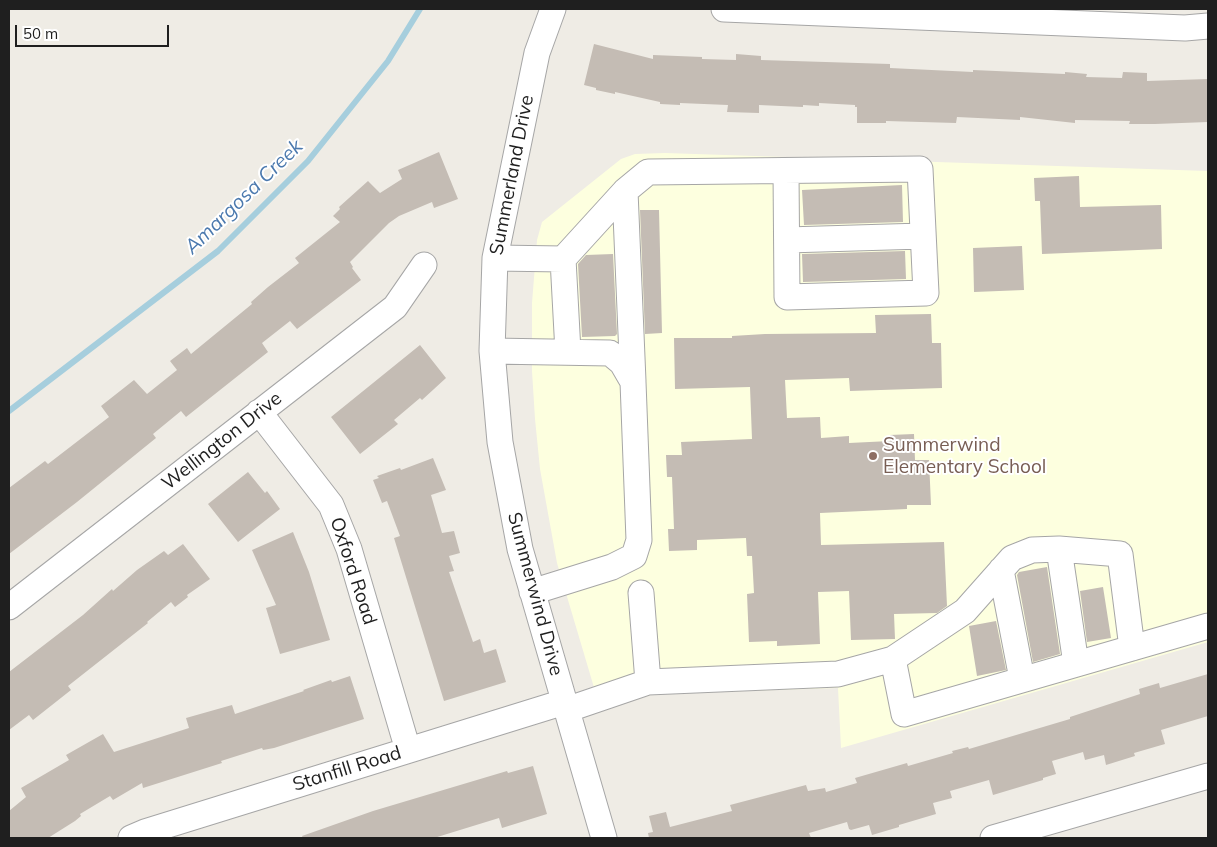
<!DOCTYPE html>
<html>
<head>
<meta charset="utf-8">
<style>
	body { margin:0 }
	#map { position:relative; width:1217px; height:847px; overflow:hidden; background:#efece5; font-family:Mulish,sans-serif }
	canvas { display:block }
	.frame { position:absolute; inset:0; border:10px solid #1f1f1f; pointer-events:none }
	.scale { position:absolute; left:15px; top:25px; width:154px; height:22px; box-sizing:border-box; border:2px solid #1f1f1f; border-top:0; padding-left:6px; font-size:15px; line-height:18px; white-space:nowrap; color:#1f1f1f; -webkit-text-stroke:4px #fff; paint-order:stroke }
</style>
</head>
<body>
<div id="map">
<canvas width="1217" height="847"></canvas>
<div class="frame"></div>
<div class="scale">50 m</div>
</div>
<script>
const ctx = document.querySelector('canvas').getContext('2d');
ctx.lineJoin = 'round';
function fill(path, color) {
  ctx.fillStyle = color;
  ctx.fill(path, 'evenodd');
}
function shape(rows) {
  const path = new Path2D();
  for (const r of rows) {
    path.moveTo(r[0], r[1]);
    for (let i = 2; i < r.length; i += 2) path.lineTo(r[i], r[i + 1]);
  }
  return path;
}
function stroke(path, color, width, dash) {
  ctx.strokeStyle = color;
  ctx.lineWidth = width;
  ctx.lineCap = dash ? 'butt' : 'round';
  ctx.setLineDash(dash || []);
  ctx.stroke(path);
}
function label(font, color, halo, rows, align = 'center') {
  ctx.font = font + ' Mulish,sans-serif';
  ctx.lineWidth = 4;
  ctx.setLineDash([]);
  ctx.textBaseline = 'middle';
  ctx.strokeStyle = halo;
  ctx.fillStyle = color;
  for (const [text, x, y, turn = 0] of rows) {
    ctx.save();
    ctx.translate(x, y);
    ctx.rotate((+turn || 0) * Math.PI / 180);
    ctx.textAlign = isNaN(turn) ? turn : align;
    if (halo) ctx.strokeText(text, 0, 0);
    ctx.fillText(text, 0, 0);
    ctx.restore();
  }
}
const education = shape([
	[665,153,1208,171,1208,642,841,748,838,688,654,694,601,711,557,563,540,469,535,419,532,371,532,303,537,240,542,222,621,159,635,154]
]);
const stream = shape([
	[9,411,218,251,308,161,388,61,420,9]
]);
const building = shape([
	[594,44,653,59,653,55,702,57,702,59,736,60,736,54,761,56,761,60,890,64,890,68,973,72,973,70,1065,74,1065,72,1087,74,1086,77,1122,78,1123,72,1147,73,1147,81,1208,79,1208,122,1155,124,1129,124,1130,121,1075,120,1075,123,1020,117,1020,120,957,117,956,123,886,121,886,123,857,123,857,107,855,107,855,105,819,103,819,106,803,105,803,107,759,105,759,113,727,112,728,105,680,103,680,105,660,104,660,102,615,92,615,94,596,90,596,88,584,85],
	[439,152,458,199,434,208,432,202,399,216,389,223,350,262,353,267,352,268,361,280,297,329,290,321,262,343,268,352,186,417,181,411,153,434,156,438,77,502,9,554,9,488,45,461,48,464,109,417,101,406,134,380,147,394,177,370,170,361,187,348,191,354,252,304,251,302,268,287,299,263,295,258,340,222,333,216,340,209,339,207,368,181,380,193,402,179,398,170],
	[1079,176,1080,207,1161,205,1162,249,1042,254,1040,201,1035,201,1034,178],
	[902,185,903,222,804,225,802,190],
	[640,210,659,210,662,333,645,334],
	[1022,246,1024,290,974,292,973,248],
	[905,251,906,279,803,282,802,254],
	[613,254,617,334,615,336,582,337,578,264,586,255],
	[931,314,932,343,941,343,942,388,850,391,849,378,785,380,787,418,820,417,821,438,849,436,849,443,890,441,890,435,914,434,915,460,929,460,931,505,907,505,907,509,820,513,821,545,944,542,947,606,937,613,894,614,895,639,851,640,849,591,818,592,820,644,777,646,777,641,749,642,747,594,754,593,752,556,747,556,746,538,697,540,697,550,669,551,668,529,674,529,672,477,667,477,666,455,682,455,681,442,752,439,750,387,675,389,674,338,732,338,732,336,765,334,876,333,875,315],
	[420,345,446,378,422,400,420,398,394,420,398,424,360,454,331,417],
	[433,458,446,490,431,495,442,533,454,531,460,553,449,556,454,571,449,572,473,642,480,639,484,653,496,649,506,682,444,701,394,538,400,536,387,501,382,503,373,480,379,478,377,476,400,468,401,470],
	[248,472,265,493,267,491,280,509,238,542,208,504],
	[293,532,309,572,330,640,280,654,266,608,276,605,252,550],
	[183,544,210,579,187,595,188,597,175,607,171,602,147,622,148,623,68,686,71,690,33,720,29,715,9,730,9,672,83,615,112,589,113,591,137,570,164,551,168,555],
	[1047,567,1060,654,1033,662,1017,575,1019,572],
	[1103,587,1111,638,1087,642,1080,591],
	[996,621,1006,670,977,676,969,626],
	[1208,674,1208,716,1161,730,1165,744,1134,753,1135,756,1106,765,1104,755,1085,760,1083,752,1052,761,1056,774,1043,778,1043,780,993,795,989,780,950,791,952,798,933,803,936,814,899,825,899,827,872,835,869,825,851,830,849,829,847,822,809,833,811,838,649,838,648,833,653,832,649,816,666,812,670,827,732,811,730,805,806,785,808,791,825,788,826,792,857,783,855,778,907,763,908,766,953,753,952,751,968,747,969,749,1070,719,1070,717,1140,694,1139,689,1159,683,1160,688],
	[350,676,364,719,274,748,263,750,262,748,221,761,222,763,143,788,142,783,113,800,110,796,80,814,81,816,75,821,48,838,9,838,9,811,26,797,21,788,69,760,66,755,103,734,114,752,189,728,186,718,232,705,235,714,304,691,303,690,331,680,332,682],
	[533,766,547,814,502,828,499,818,434,838,303,838,302,836,373,811,507,771,508,773]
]);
const minor = shape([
	[553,9,537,53,495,258,492,351,500,442,520,549,604,838],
	[724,9,1185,28,1208,26],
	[625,191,633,381],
	[787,240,923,236],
	[495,258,563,259,625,191,648,172,920,169,926,293,787,297,786,171],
	[563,259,568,352],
	[492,351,610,353,622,363,633,382,639,540,634,556,612,567,532,592],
	[259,412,331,505,349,549,408,750],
	[1059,549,1076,664],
	[1001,570,1022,679],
	[641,593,648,682],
	[9,607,395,307,424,265],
	[1132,648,1120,554,1059,549,1032,550,1012,558,965,611,893,659,904,714,1208,626],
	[566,710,648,682,838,674,893,659],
	[131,838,145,832,564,702],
	[993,838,1208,776]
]);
const markers = [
	[873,456,5,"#8d6e63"]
];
const streetNames = [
	["Summerland Drive",512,175,-79],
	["Wellington Drive",222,441,-38],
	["Oxford Road",353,571,72],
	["Summerwind Drive",535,594,75],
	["Stanfill Road",347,769,-17]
];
const educationNames = [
	["Summerwind",883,445],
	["Elementary School",883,467]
];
const waterNames = [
	["Amargosa Creek",244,197,-44]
];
fill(education, '#fdffdf');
stroke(stream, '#a6cedd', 6);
fill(building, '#c4bcb4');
stroke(minor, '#a6a6a6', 27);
stroke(minor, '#fff', 25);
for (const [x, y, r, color] of markers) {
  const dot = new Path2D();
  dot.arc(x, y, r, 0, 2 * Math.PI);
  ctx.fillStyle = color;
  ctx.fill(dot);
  stroke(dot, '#fff', 2);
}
label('19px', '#1f1f1f', '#fff', streetNames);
label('19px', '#785e54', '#fff', educationNames, 'left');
label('italic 20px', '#4b79ae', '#fff', waterNames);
</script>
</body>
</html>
